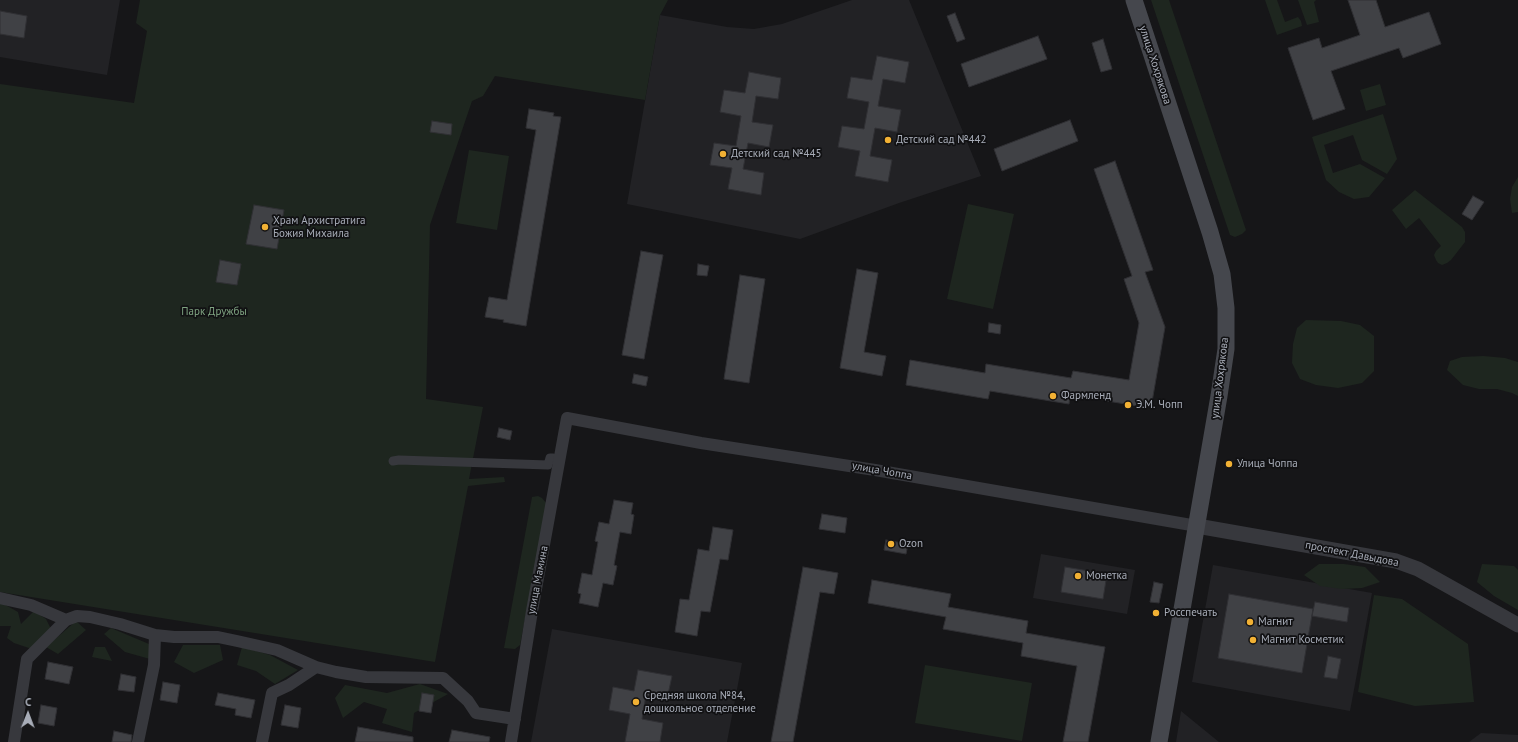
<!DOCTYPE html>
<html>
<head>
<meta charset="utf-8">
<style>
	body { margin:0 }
	#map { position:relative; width:1518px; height:742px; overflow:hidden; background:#161618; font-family:"PT Sans",sans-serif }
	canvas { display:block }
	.north { position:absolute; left:8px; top:694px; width:40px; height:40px; -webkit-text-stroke:3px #111113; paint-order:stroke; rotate:1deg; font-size:11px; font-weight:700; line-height:16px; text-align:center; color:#a8adb8 }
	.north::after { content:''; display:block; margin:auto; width:14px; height:18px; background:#a8adb8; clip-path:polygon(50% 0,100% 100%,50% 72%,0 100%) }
</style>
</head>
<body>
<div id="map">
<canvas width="1518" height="742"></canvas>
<div class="north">С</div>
</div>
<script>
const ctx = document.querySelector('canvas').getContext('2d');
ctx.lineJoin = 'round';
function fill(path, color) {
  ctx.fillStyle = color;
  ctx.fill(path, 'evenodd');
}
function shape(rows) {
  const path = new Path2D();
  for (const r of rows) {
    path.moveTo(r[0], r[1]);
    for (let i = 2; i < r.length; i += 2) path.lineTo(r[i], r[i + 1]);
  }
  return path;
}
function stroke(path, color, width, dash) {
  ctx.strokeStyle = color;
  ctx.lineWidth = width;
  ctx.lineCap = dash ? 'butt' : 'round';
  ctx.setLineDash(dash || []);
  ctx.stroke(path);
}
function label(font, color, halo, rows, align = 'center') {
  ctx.font = font + ' "PT Sans",sans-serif';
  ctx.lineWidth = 3.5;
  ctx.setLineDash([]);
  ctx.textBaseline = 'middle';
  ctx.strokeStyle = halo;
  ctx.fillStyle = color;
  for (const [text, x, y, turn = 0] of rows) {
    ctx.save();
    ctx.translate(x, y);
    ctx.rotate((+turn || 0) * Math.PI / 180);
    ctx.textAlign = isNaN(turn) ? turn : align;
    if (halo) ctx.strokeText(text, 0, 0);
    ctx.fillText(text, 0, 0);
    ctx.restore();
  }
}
const built = shape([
	[0,0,120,0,107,75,0,57],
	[852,0,909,0,981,176,899,203,800,239,627,204,660,15,727,27,754,29,782,24],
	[1041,554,1135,570,1127,614,1033,598],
	[1213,565,1372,593,1350,711,1192,682],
	[552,629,742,663,727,742,531,742],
	[1181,711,1219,742,1176,742],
	[1481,733,1518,735,1518,742,1469,742]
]);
const green = shape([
	[140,0,668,0,660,15,645,100,495,76,483,96,472,101,430,225,426,399,483,407,469,479,504,477,505,482,468,486,435,662,0,592,0,84,134,103,147,31,136,23],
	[1151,0,1169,0,1246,230,1242,234,1235,237,1230,235],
	[1265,0,1277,0,1285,22,1298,17,1301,21,1302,26,1277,35],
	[1298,0,1316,0,1314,2,1319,22,1307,25],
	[1380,84,1386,105,1366,111,1360,90],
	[1383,114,1397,159,1387,174,1362,160,1353,135,1324,145,1333,173,1360,164,1385,178,1369,197,1354,199,1339,192,1326,180,1312,137],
	[469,150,509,156,497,230,456,223],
	[1518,177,1518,212,1512,213,1510,199,1512,187],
	[1415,190,1462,227,1465,232,1465,242,1451,260,1447,263,1442,265,1438,263,1436,260,1434,255,1436,251,1441,246,1419,218,1406,229,1392,210],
	[968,204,1014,214,993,309,947,299],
	[1306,320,1341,321,1360,325,1374,336,1374,371,1362,383,1338,388,1316,385,1300,379,1292,363,1293,344,1297,328],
	[1483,356,1505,358,1518,362,1518,396,1512,393,1497,389,1479,389,1463,385,1447,370,1450,361,1462,357],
	[538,496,542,498,547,504,520,645,515,649,504,648,532,497],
	[1319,564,1344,564,1365,567,1380,582,1362,588,1342,589,1320,586,1304,575],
	[1482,564,1514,566,1518,570,1518,610,1494,596,1477,582],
	[1374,595,1402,599,1468,644,1474,702,1415,706,1358,692],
	[0,602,18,612,21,624,34,611,46,619,51,629,32,649,14,643,7,638,11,626,0,626],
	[76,621,86,630,58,654,46,647],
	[111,628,149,644,150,659,125,652,104,634],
	[183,645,220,645,223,660,194,673,174,662],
	[95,647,105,647,112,661,92,657],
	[242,647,270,655,298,670,275,684,256,671,237,665],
	[925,665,1032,683,1022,741,915,723],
	[420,684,448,694,414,713,412,732,382,723,387,709,364,702,343,718,335,698,345,685,387,693]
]);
const building = shape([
	[1348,0,1376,0,1385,27,1429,12,1441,44,1403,58,1399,48,1331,71,1345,109,1313,120,1288,48,1319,38,1322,48,1360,35,1348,0],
	[0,11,27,16,24,38,0,34,0,11],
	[955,13,965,39,957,42,947,16,955,13],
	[1038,36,1047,59,969,87,961,64,1038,36],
	[1103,39,1112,69,1101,72,1092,43,1103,39],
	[877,56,909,62,905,83,883,79,878,106,901,110,897,132,875,128,870,156,892,160,888,182,855,176,860,151,838,147,842,126,864,129,869,102,847,98,851,77,872,80,877,56],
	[749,72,781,78,778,99,756,96,752,122,773,125,769,147,748,143,743,169,764,173,761,195,728,189,732,168,710,165,714,143,736,146,741,116,720,112,724,90,745,93,749,72],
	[529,109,554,113,553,116,561,117,526,326,503,322,504,320,485,317,489,297,507,300,536,130,526,128,529,109],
	[1070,120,1078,141,1002,171,994,149,1070,120],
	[432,121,452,124,451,135,430,132,432,121],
	[1115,161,1153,270,1145,272,1165,327,1152,402,1145,401,1144,407,1070,395,1069,404,990,391,988,399,906,385,910,360,985,373,986,364,1071,378,1073,371,1129,380,1139,323,1124,279,1132,276,1094,169,1115,161],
	[1473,196,1484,202,1472,220,1462,214,1473,196],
	[254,205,284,210,277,249,246,244,254,205],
	[641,251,663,255,644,359,622,355,641,251],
	[220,260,241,264,237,285,216,282,220,260],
	[698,264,709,266,707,276,697,275,698,264],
	[857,269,878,273,864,352,886,356,882,376,840,368,857,269],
	[740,275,765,279,749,383,724,379,740,275],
	[989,323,1001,325,1000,334,988,332,989,323],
	[634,374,648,377,646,386,632,383,634,374],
	[499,428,512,431,510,440,497,437,499,428],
	[614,500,633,503,631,514,634,515,631,534,620,532,614,565,617,566,613,585,603,583,598,607,579,603,581,594,578,593,582,573,592,575,598,542,595,541,599,522,609,524,614,500],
	[822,514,847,518,845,533,819,529,822,514],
	[713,527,733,530,728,560,720,559,710,612,701,611,697,636,675,632,680,599,689,600,698,549,709,551,713,527],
	[886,540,908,544,906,554,884,550,886,540],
	[803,567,838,573,834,594,820,592,793,742,771,742,803,567],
	[1065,567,1107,574,1103,599,1061,592,1065,567],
	[872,580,951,594,948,607,1028,621,1026,633,1105,647,1088,742,1063,742,1077,666,1021,656,1023,643,943,629,946,617,868,603,872,580],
	[1154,582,1163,584,1159,603,1150,602,1154,582],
	[1229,594,1313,609,1302,673,1218,658,1229,594],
	[1315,602,1349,608,1347,622,1312,616,1315,602],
	[1328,656,1341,659,1337,679,1324,677,1328,656],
	[48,662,73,667,69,684,45,679,48,662],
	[638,670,672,676,667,699,646,695,642,719,663,723,660,742,625,742,630,714,609,710,613,687,634,691,638,670],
	[121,674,136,677,134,692,118,690,121,674],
	[163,682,180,685,177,703,160,700,163,682],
	[218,693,255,700,251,718,235,715,236,709,215,705,218,693],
	[422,693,434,695,431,713,419,711,422,693],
	[41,705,57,708,54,726,38,723,41,705],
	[285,705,301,708,298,728,281,725,285,705],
	[358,727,413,737,413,742,355,742,358,727],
	[452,730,490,737,489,742,449,742,452,730],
	[114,731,132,735,131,742,112,742,114,731]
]);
const pedestrian = shape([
	[393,461,399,460,548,465,550,458,553,458]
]);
const minor = shape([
	[0,598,31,605,66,620,77,616,90,617,120,624,155,635,174,637,218,637,237,641,277,650,316,667,336,672,366,677,443,678,468,701,476,713,515,719],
	[14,742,27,659,66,620],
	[138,742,154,665,155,635],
	[262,742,272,693,289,685,316,667],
	[511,742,532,611,567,418,701,443,875,470,1197,526]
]);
const tertiary = shape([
	[1197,526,1396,561,1418,569,1518,625]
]);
const secondary = shape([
	[1134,0,1210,232,1222,274,1226,308,1226,349,1219,396,1159,742]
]);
const markers = [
	[888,140,4,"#f2b134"],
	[723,154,4,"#f2b134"],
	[265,227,4,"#f2b134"],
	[1053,396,4,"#f2b134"],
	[1128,405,4,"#f2b134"],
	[1229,464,4,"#f2b134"],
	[891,544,4,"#f2b134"],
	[1078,576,4,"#f2b134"],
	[1156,613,4,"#f2b134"],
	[1250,622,4,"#f2b134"],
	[1253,640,4,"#f2b134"],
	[636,702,4,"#f2b134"]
];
const streetNames = [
	["улица Хохрякова",1155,65,72],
	["улица Хохрякова",1220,378,-83],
	["улица Чоппа",882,471,10],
	["проспект Давыдова",1352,554,11],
	["улица Мамина",538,580,-79]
];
const poiNames = [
	["Детский сад №442",896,140],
	["Детский сад №445",731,154],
	["Храм Архистратига",273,221],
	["Божия Михаила",273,234],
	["Фармленд",1061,396],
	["Э.М. Чопп",1136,405],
	["Улица Чоппа",1237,464],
	["Ozon",899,544],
	["Монетка",1086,576],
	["Росспечать",1164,613],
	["Магнит",1258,622],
	["Магнит Косметик",1261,640],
	["Средняя школа №84,",644,696],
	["дошкольное отделение",644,709]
];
const parkNames = [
	["Парк Дружбы",214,312]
];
fill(built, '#222225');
fill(green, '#1e261f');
fill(building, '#404145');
stroke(building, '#303034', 1);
stroke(pedestrian, '#37383d', 9);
stroke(minor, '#37383d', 12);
stroke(tertiary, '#37383d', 15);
stroke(secondary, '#45474d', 17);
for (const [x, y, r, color] of markers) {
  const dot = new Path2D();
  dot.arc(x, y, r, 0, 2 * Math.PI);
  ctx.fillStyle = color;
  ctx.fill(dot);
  stroke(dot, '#111113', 1.5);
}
label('11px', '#a8adb8', '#111113', streetNames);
label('11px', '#a8adb8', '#111113', poiNames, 'left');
label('11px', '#7fa381', '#111113', parkNames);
</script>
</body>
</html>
